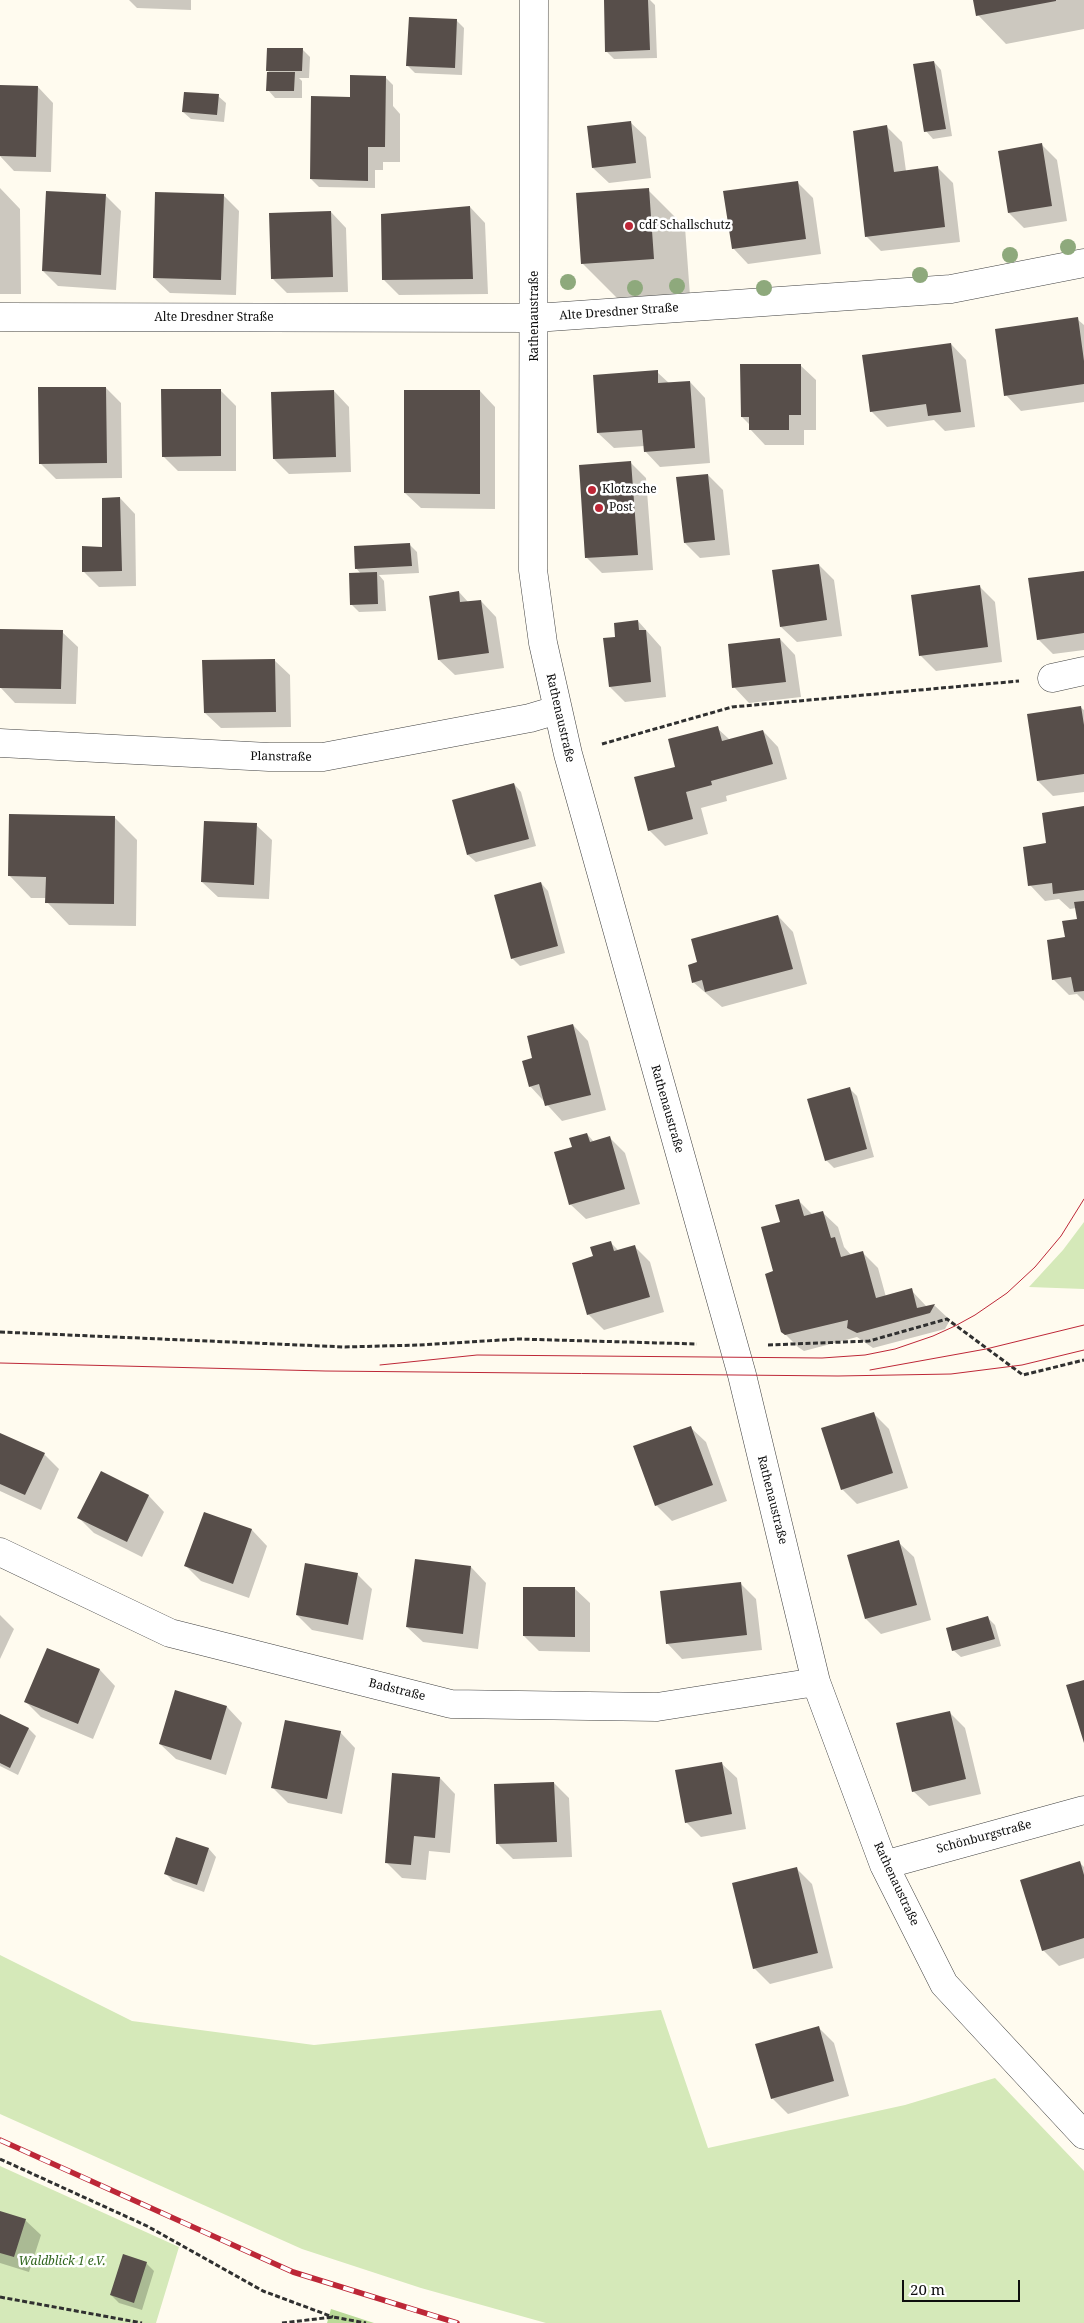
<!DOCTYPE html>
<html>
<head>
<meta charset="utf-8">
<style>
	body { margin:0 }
	#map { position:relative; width:1084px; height:2323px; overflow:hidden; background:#fffbef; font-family:"Noto Serif",serif }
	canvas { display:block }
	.scale { position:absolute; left:902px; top:2280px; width:118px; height:22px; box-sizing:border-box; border:2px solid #0e0e0e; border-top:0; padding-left:6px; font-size:15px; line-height:18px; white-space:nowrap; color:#0e0e0e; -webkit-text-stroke:4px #fff; paint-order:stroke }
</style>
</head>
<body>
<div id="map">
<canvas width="1084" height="2323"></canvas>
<div class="scale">20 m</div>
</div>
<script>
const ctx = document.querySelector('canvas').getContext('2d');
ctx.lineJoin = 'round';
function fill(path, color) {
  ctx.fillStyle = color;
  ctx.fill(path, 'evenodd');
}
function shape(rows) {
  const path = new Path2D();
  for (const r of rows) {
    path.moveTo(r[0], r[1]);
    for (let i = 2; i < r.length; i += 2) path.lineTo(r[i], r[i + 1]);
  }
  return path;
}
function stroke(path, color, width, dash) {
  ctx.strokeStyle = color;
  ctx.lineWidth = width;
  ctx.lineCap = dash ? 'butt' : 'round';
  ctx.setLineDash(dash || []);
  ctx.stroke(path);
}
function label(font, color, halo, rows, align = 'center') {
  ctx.font = font + ' "Noto Serif",serif';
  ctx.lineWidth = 5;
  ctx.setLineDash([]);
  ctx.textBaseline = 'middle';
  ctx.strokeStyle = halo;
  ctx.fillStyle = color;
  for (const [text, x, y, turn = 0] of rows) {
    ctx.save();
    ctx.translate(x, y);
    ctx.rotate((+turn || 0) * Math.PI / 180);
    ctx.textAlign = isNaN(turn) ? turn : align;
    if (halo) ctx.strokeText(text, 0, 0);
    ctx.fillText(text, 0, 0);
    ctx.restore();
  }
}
const green = shape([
	[1084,1222,1084,1289,1029,1287,1063,1250],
	[0,1955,132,2021,314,2045,661,2010,708,2148,905,2105,995,2078,1084,2171,1084,2323,546,2323,421,2288,302,2249,0,2114],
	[0,2166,179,2247,156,2323,0,2323]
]);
const forest = shape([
	[331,2309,374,2323,327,2323]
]);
const shadow = shape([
	[129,0,191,0,191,10,137,8],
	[605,0,650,0,655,5,657,58,614,59,606,51],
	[975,0,1084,0,1084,29,1006,44,978,15],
	[456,20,464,28,462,75,415,73,407,65],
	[302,49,310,57,309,78,299,78,302,81,302,98,275,98,268,90,270,73,267,70],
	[934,62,941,70,952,136,933,139,926,131],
	[385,77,393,85,393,106,400,114,400,162,383,162,383,170,375,170,375,188,319,187,311,179],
	[38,87,53,103,51,172,14,171,0,156,0,115],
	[218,96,226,103,224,122,191,119,183,112],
	[630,122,646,137,651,178,609,183,593,168],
	[887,127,902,142,906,171,937,167,953,183,960,242,881,251,866,236],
	[1041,144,1057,160,1067,221,1024,228,1009,213,999,152],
	[797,182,813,198,821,254,748,264,733,248],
	[0,188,20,209,21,294,0,294],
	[648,190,685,227,690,296,619,300,582,263],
	[105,195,121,211,116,290,58,286,43,271],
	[223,195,239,211,236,295,170,293,154,278],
	[470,207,485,223,488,294,399,295,384,280],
	[331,212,346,228,348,292,287,293,272,278],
	[1077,319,1084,325,1084,402,1021,411,1006,395],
	[951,344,966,360,975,427,945,431,934,420,887,427,871,411],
	[800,365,816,380,816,430,804,430,804,445,765,445,750,429,750,425,742,417],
	[657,372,670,384,690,382,705,398,710,463,660,467,645,451,644,446,614,448,598,433],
	[106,388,121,403,122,478,56,479,40,463],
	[220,390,236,406,236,471,178,471,163,456],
	[334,391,349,407,351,472,289,474,274,459],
	[480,391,495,407,495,509,421,508,405,493],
	[631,463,646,478,653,570,602,573,587,558],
	[708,475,723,490,730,555,700,558,685,543],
	[120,498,135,514,136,586,99,587,83,571,103,549],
	[410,545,417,552,419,573,379,575,384,581,386,611,359,612,351,604,361,574,356,568],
	[819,565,834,580,842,636,797,642,781,627],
	[1084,572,1084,650,1053,654,1038,639],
	[979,586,995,602,1002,662,936,671,920,655],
	[459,592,469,603,481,601,496,617,504,668,455,675,439,660],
	[638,621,661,647,666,697,625,702,610,687,617,638],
	[62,632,78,647,76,704,15,703,0,687],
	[780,639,795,655,801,697,749,703,734,687],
	[274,660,290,675,291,727,221,728,205,713],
	[1080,707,1084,710,1084,792,1053,796,1038,781],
	[717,728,730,740,763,731,778,747,787,779,726,796,727,801,701,808,708,834,665,846,649,830,677,768],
	[514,784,521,792,536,846,476,862,468,855],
	[1084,808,1084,1001,1077,994,1069,995,1053,979,1066,938,1080,920,1076,908,1070,909,1059,899,1045,901,1030,885,1047,844],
	[115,818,137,840,136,926,69,925,47,902,47,898,31,898,9,875],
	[256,825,272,840,269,899,218,897,202,882],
	[541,883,548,891,565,953,520,966,512,958],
	[778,916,793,932,807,984,722,1007,693,982,699,963],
	[573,1025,588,1041,606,1110,562,1121,530,1086],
	[849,1088,857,1096,874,1157,834,1168,826,1160],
	[587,1134,594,1142,610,1138,625,1153,640,1204,586,1219,570,1204,573,1148],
	[798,1200,813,1215,822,1212,838,1227,844,1247,851,1255,862,1252,878,1268,886,1297,911,1290,927,1307,934,1305,950,1320,945,1329,873,1348,857,1337,804,1351,798,1347,782,1331,774,1272,781,1223],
	[611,1243,619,1251,634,1246,650,1262,664,1312,604,1330,588,1314,595,1257],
	[873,1413,889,1429,908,1488,857,1504,842,1489],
	[690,1427,706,1442,727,1501,672,1521,656,1505],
	[0,1434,44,1454,59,1469,41,1510,0,1491],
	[101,1473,149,1496,164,1512,142,1557,94,1533,79,1518],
	[204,1514,252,1530,267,1546,249,1598,201,1581,186,1566],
	[898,1542,914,1557,931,1620,881,1634,866,1619],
	[471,1567,486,1583,478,1649,423,1642,407,1627],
	[357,1574,372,1589,363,1640,312,1630,297,1615],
	[741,1584,756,1599,762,1650,682,1659,667,1643],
	[574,1588,590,1603,590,1652,539,1651,524,1636],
	[0,1615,14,1629,0,1659],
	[988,1618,995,1625,1001,1646,961,1657,953,1650],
	[48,1649,100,1670,115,1686,93,1739,41,1717,26,1702],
	[176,1691,227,1707,242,1723,226,1775,176,1759,160,1744],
	[949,1712,965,1728,981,1794,929,1806,913,1791],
	[0,1715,29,1729,36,1736,18,1775,0,1766],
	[340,1732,355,1748,342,1814,288,1803,272,1787],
	[721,1763,737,1778,746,1829,701,1837,686,1822],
	[440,1778,455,1794,450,1853,429,1851,426,1880,402,1878,386,1862],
	[554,1783,569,1798,572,1857,513,1859,497,1843],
	[209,1849,216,1857,204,1892,173,1881,166,1874],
	[1079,1862,1084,1867,1084,1958,1059,1966,1043,1950],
	[797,1869,812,1884,833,1968,770,1984,754,1968],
	[818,2027,834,2043,849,2096,788,2114,772,2098],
	[0,2213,25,2220,41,2235,29,2272,0,2263],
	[146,2263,154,2271,142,2310,119,2303,111,2295]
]);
const building = shape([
	[604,0,648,0,650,50,605,52],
	[973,0,1056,0,1056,1,976,16],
	[409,17,457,19,455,68,406,66],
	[267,48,303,48,302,71,266,71],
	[934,61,946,129,924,132,913,64],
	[267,72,295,72,294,91,266,91],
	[350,75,386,76,385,147,368,147,368,181,310,179,311,96,350,97],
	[0,85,38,86,36,157,0,156],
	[184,92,219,94,217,115,182,112],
	[631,121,636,163,592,168,587,126],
	[887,125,894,172,938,166,945,227,865,237,853,131],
	[1042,143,1052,206,1008,213,998,151],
	[798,181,806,239,732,249,723,191],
	[649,188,654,259,581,264,576,193],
	[46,191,106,194,101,275,42,271],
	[155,192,224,194,221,280,153,278],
	[470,206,473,279,382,280,381,214],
	[331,211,333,277,271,279,269,213],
	[1078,317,1084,361,1084,384,1004,396,995,329],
	[951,343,961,412,928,416,926,404,870,412,862,355],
	[740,364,801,364,801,415,789,415,789,430,749,430,749,417,741,417],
	[658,370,658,383,690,381,695,448,644,452,642,430,597,433,593,375],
	[38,387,106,387,107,463,39,464],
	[161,389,221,389,221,456,162,457],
	[334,390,336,457,273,459,271,392],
	[404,390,480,390,480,494,404,493],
	[631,461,638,555,585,558,579,465],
	[708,474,715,540,684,543,676,477],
	[120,497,122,571,82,572,82,546,102,547,102,498],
	[410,543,412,566,355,569,354,546],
	[819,564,827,620,780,627,772,570],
	[1084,571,1084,633,1037,640,1028,578],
	[377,572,378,604,350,605,349,573],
	[980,585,988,647,919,656,911,595],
	[459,591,460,602,481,600,489,653,438,660,429,596],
	[638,620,639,630,646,630,651,682,609,687,603,638,615,637,614,623],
	[0,629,63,630,61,689,0,688],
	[780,638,786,682,732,688,728,644],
	[275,659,276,712,204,713,202,660],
	[1081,706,1084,725,1084,774,1037,781,1027,714],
	[718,726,722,741,763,730,773,764,711,781,712,785,686,792,693,819,648,831,634,777,675,767,668,739],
	[514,783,529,839,467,855,452,800],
	[1084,806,1084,890,1053,894,1052,883,1028,886,1023,847,1046,843,1042,813],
	[9,814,115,816,114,904,45,903,46,877,8,876],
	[204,821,257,823,254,885,201,882],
	[541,882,558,946,511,959,494,895],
	[1084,901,1084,991,1074,992,1071,977,1052,980,1047,940,1065,937,1062,921,1077,919,1074,902],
	[778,915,793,969,705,992,702,980,692,983,688,965,697,962,691,939],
	[573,1024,591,1095,545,1106,539,1084,529,1087,522,1061,532,1058,527,1036],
	[850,1087,867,1149,825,1161,807,1099],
	[587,1133,590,1142,610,1136,625,1189,569,1205,554,1152,572,1147,569,1138],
	[799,1199,804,1216,823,1211,831,1238,835,1237,841,1257,863,1251,876,1298,912,1288,917,1308,935,1304,930,1313,857,1333,847,1328,848,1320,785,1335,781,1332,765,1274,773,1271,761,1227,780,1222,775,1205],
	[611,1241,614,1251,635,1245,650,1297,587,1315,572,1263,593,1256,590,1247],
	[874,1412,893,1473,841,1490,821,1428],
	[691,1426,713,1485,655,1506,633,1446],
	[0,1433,45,1453,25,1495,0,1484],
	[101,1471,149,1495,127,1542,77,1518],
	[204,1512,252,1529,233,1584,184,1566],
	[899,1540,917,1605,865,1619,847,1555],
	[415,1559,471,1566,463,1634,406,1627],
	[305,1563,358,1573,348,1625,296,1615],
	[741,1582,747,1635,666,1644,660,1591],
	[523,1587,575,1587,575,1637,523,1636],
	[988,1616,995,1639,952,1651,946,1628],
	[47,1648,100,1669,78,1724,24,1702],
	[1084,1680,1084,1743,1066,1685],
	[175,1690,227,1706,211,1760,159,1744],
	[950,1711,966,1779,912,1792,896,1723],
	[0,1714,29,1728,10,1768,0,1763],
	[285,1720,341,1731,327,1799,271,1788],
	[722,1762,732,1814,685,1823,675,1770],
	[392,1773,440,1777,435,1838,414,1836,411,1865,385,1863],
	[554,1782,557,1842,496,1844,494,1784],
	[176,1837,209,1848,197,1885,164,1874],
	[1080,1861,1084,1875,1084,1938,1042,1951,1020,1880],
	[797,1867,818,1953,753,1969,732,1883],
	[819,2026,834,2081,771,2099,755,2044],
	[0,2211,26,2219,14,2257,0,2253],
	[123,2254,147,2262,134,2303,110,2295]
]);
const path = shape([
	[602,744,732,707,1019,681],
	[0,1332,345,1347,419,1345,518,1339,697,1344],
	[768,1345,869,1341,947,1319,1023,1375,1084,1360],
	[0,2159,147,2226,263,2291,333,2317],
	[0,2297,142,2323],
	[282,2323,333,2317,366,2323]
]);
const minor = shape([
	[534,0,533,570,543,643,568,754,742,1375,816,1682,884,1865,944,1984,1084,2135],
	[0,317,535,318,951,289,1084,263],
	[1052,678,1084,671],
	[0,743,269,757,323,757,530,718,557,710],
	[0,1552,170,1633,451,1704,657,1707,816,1682],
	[884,1865,1084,1810]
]);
const tram = shape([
	[0,1363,325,1371,838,1376,951,1374,1022,1365,1084,1350],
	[380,1365,477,1355,822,1358,865,1355,895,1349,933,1336,955,1326,975,1315,1007,1293,1035,1267,1061,1236,1084,1199],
	[870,1370,986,1349,1084,1325]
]);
const rail = shape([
	[0,2140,293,2272,457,2323]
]);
const trees = [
	[1068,247],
	[1010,255],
	[920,275],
	[568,282],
	[677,286],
	[635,288],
	[764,288]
];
const markers = [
	[629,226,5,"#bd2737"],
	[592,490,5,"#bd2737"],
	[599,508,5,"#bd2737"]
];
const poiNames = [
	["cdf Schallschutz",639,226],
	["Klotzsche",602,490],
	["Post",609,508]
];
const streetNames = [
	["Alte Dresdner Straße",619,312,-4],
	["Rathenaustraße",535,316,-90],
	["Alte Dresdner Straße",214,318],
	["Rathenaustraße",560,718,77],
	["Planstraße",281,757,1],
	["Rathenaustraße",667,1109,74],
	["Rathenaustraße",772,1500,76],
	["Badstraße",397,1690,14],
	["Schönburgstraße",984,1837,-15],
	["Rathenaustraße",896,1884,65]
];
const parkNames = [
	["Waldblick 1 e.V.",62,2262]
];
fill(green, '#d5e9b9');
fill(forest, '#bada98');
fill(shadow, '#0003');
fill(building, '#574e4a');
stroke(minor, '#414141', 29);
stroke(path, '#303030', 3, [5, 2.5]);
stroke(minor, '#fff', 28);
stroke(tram, '#bd2737', 1);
stroke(rail, '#bd2737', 5.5);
stroke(rail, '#fff', 4, [11]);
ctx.fillStyle = '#8ea97c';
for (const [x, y] of trees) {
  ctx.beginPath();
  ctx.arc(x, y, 8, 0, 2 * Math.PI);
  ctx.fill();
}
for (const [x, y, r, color] of markers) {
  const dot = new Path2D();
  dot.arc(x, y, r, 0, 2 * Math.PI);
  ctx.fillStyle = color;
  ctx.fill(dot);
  stroke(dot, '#fff', 2);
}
label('12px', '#0e0e0e', '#fff', poiNames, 'left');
label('12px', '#0e0e0e', '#fff', streetNames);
label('italic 12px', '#31661e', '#fff', parkNames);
</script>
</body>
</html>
